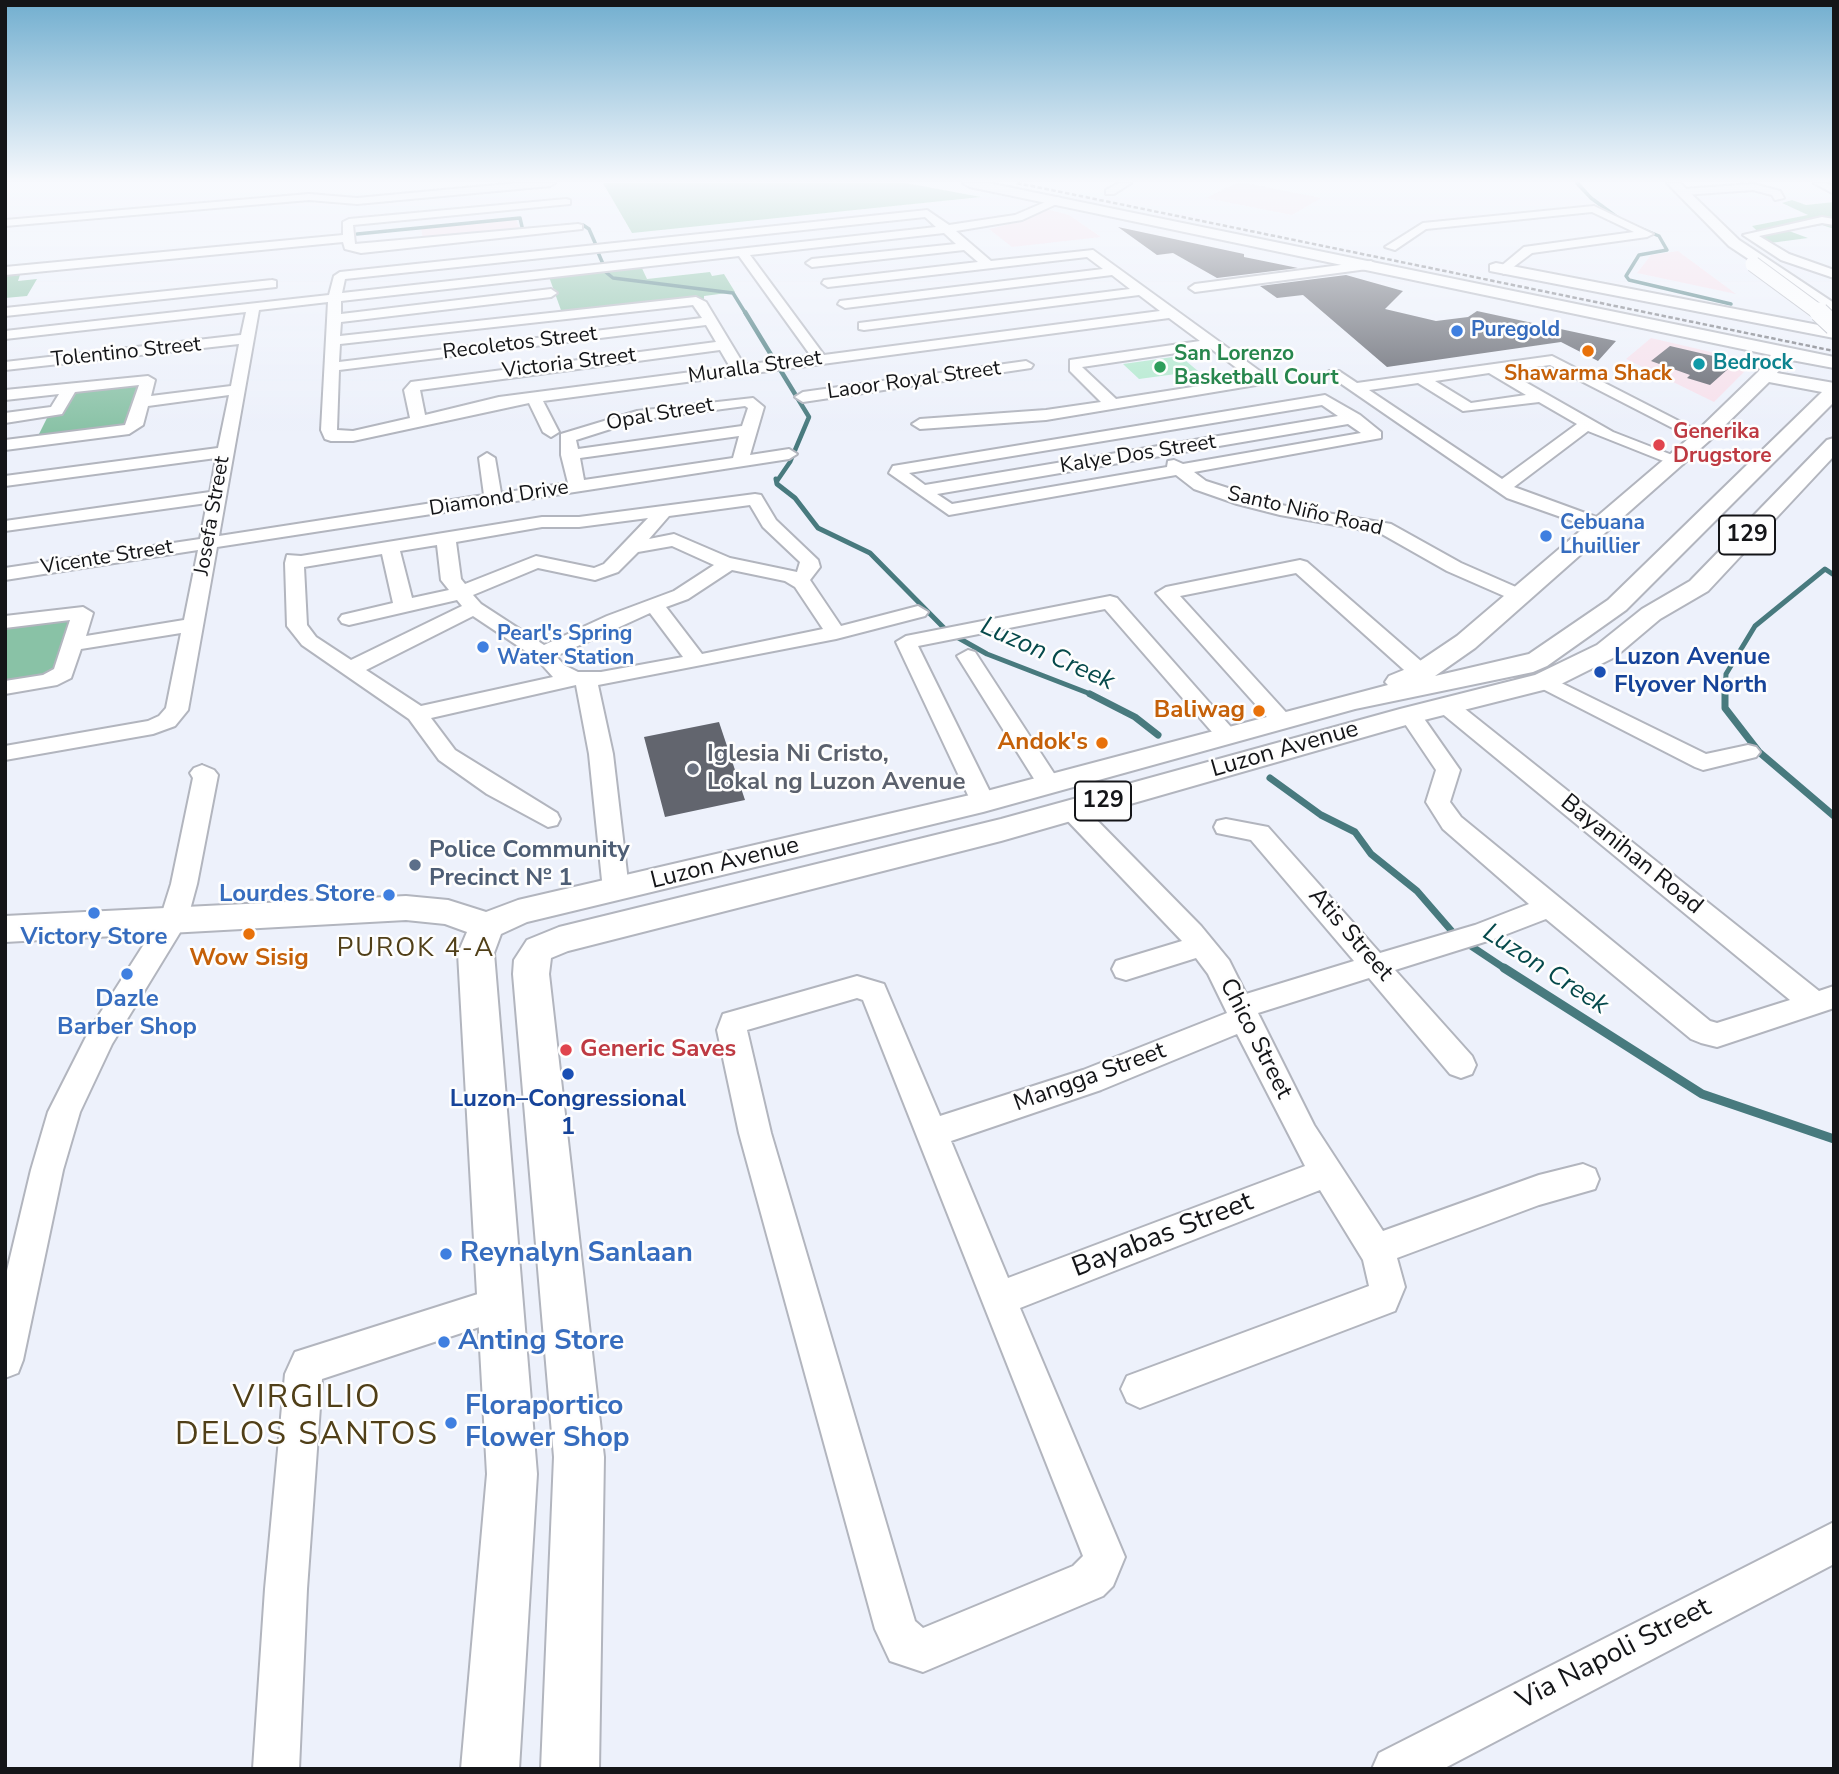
<!DOCTYPE html>
<html>
<head>
<meta charset="utf-8">
<style>
	body { margin:0 }
	#map { position:relative; width:1839px; height:1774px; overflow:hidden; background:#edf1fb; font-family:"Nunito Sans",sans-serif }
	canvas { display:block }
	.frame { position:absolute; inset:0; border:7px solid #141518; pointer-events:none }
</style>
</head>
<body>
<div id="map">
<canvas width="1839" height="1774"></canvas>
<div class="frame"></div>
</div>
<script>
const ctx = document.querySelector('canvas').getContext('2d');
ctx.lineJoin = 'round';
function fill(path, color) {
  ctx.fillStyle = color;
  ctx.fill(path, 'evenodd');
}
function shape(rows) {
  const path = new Path2D();
  for (const r of rows) {
    path.moveTo(r[0], r[1]);
    for (let i = 2; i < r.length; i += 2) path.lineTo(r[i], r[i + 1]);
  }
  return path;
}
function stroke(path, color, width, dash) {
  ctx.strokeStyle = color;
  ctx.lineWidth = width;
  ctx.lineCap = dash ? 'butt' : 'round';
  ctx.setLineDash(dash || []);
  ctx.stroke(path);
}
function label(font, color, halo, rows, align = 'center') {
  ctx.font = font + ' "Nunito Sans",sans-serif';
  ctx.lineWidth = 5;
  ctx.setLineDash([]);
  ctx.textBaseline = 'middle';
  ctx.strokeStyle = halo;
  ctx.fillStyle = color;
  for (const [text, x, y, turn = 0] of rows) {
    ctx.save();
    ctx.translate(x, y);
    ctx.rotate((+turn || 0) * Math.PI / 180);
    ctx.textAlign = isNaN(turn) ? turn : align;
    if (halo) ctx.strokeText(text, 0, 0);
    ctx.fillText(text, 0, 0);
    ctx.restore();
  }
}
const commercial = shape([
	[1237,183,1244,183,1321,198,1292,215,1206,198],
	[1046,209,1069,215,1101,237,1012,247,989,229,1022,221],
	[516,219,521,232,423,242,421,228],
	[1678,251,1736,294,1637,273,1651,255],
	[1651,338,1754,362,1714,402,1626,359]
]);
const green = shape([
	[1180,356,1198,371,1139,379,1123,364]
]);
const forest = shape([
	[603,183,905,183,981,197,632,233],
	[1792,200,1806,205,1834,202,1834,229,1822,225,1789,231,1808,238,1770,243,1752,226,1808,215,1782,203],
	[640,264,647,279,710,272,712,276,724,274,735,292,704,296,704,301,691,299,562,313,548,274],
	[9,272,8,276,20,275,18,281,37,279,27,296,5,298,5,273],
	[141,382,125,427,37,438,49,414,72,390],
	[72,617,50,678,5,685,5,627]
]);
const streamFar4 = shape([
	[1577,183,1591,198,1621,220],
	[583,225,589,229,596,245],
	[1635,226,1659,236,1667,250,1639,255,1626,276,1629,280,1731,304],
	[357,234,520,218,523,231,528,230],
	[597,250,603,264],
	[602,269,613,278,733,293,746,314]
]);
const streamFar3 = shape([
	[745,312,809,417,790,462,777,481]
]);
const streamFar2 = shape([
	[776,479,777,484,795,498,818,528,870,553,946,630],
	[955,636,987,654,1093,695],
	[1725,695,1726,674,1755,626,1825,569,1834,575]
]);
const streamFar1 = shape([
	[1090,694,1135,717,1158,735],
	[1725,694,1725,708,1759,752,1834,816],
	[1270,778,1321,815,1355,832,1371,854,1417,891,1456,936,1507,970]
]);
const stream = shape([
	[1504,968,1702,1094,1834,1139]
]);
const building = shape([
	[1118,227,1244,254,1244,257,1298,268,1217,278,1173,253,1157,255],
	[1346,275,1403,291,1385,309,1436,321,1468,317,1477,311,1616,341,1598,361,1561,342,1387,367,1303,295,1277,298,1260,286],
	[1670,346,1713,356,1736,362,1710,385,1687,378,1690,375,1651,361],
	[719,722,745,800,665,817,644,737]
]);
const minor = shape([
	[519,183,555,183,550,186,357,204,309,200,5,226,5,220,309,194,357,198,519,183],
	[1119,183,1131,183,1114,194,1106,194,1106,190,1119,183],
	[1814,183,1826,183,1834,187,1834,194,1814,183],
	[1753,184,1780,191,1784,198,1775,200,1772,195,1753,190,1684,195,1679,192,1684,189,1753,184],
	[1057,197,1061,198,1061,202,1022,220,956,231,991,261,1093,250,1268,377,1268,383,1046,420,920,429,912,424,920,419,1046,410,1101,402,1070,371,1070,360,1200,341,1169,318,543,401,559,432,551,437,543,432,529,403,353,441,331,441,325,439,321,430,328,302,259,310,219,536,484,495,479,458,487,453,495,458,501,493,568,483,561,455,561,434,637,411,753,398,764,407,750,455,789,449,797,454,789,459,217,547,188,710,175,726,153,734,5,760,5,746,148,721,159,716,166,708,181,633,81,649,71,678,57,685,5,694,5,681,43,675,54,669,70,620,5,628,5,616,83,607,93,613,86,636,184,620,198,550,5,580,5,568,200,539,207,503,5,531,5,521,210,492,216,458,5,486,5,476,218,448,229,395,148,406,143,425,129,434,5,450,5,440,125,425,139,385,75,392,62,414,5,423,5,413,51,407,59,394,5,400,5,390,148,376,155,380,151,396,231,386,239,344,5,370,5,362,241,335,246,312,5,339,5,331,329,295,334,276,340,272,927,210,949,225,1015,215,1057,197],
	[925,217,936,227,342,293,345,279,925,217],
	[944,233,956,244,812,259,806,263,812,267,964,250,978,262,824,280,822,283,828,287,1087,257,1103,269,840,301,838,304,845,308,1112,275,1130,289,859,323,859,329,864,330,1139,295,1160,311,824,355,750,255,944,233],
	[739,256,811,356,744,365,706,302,696,297,340,336,341,322,551,297,557,293,551,289,341,314,341,301,739,256],
	[693,305,702,318,339,362,340,344,693,305],
	[706,325,716,342,411,382,404,390,410,418,353,431,337,430,339,370,706,325],
	[1210,348,1250,378,1116,399,1082,367,1210,348],
	[720,350,730,367,499,397,425,415,420,390,720,350],
	[745,406,748,408,742,426,578,449,576,440,639,420,745,406],
	[739,436,733,458,584,480,580,458,739,436],
	[566,199,570,200,570,204,353,225,355,244,578,224,582,225,582,229,361,253,345,249,343,242,5,275,5,267,343,235,343,222,349,219,566,199],
	[1594,206,1653,234,1647,237,1532,253,1504,274,1498,270,1500,267,1524,247,1634,232,1592,212,1426,229,1395,250,1385,247,1423,223,1594,206],
	[1822,217,1834,219,1834,225,1822,223,1759,236,1789,254,1834,270,1834,278,1781,260,1743,235,1822,217],
	[1371,261,1377,265,1375,268,1195,292,1189,288,1195,284,1371,261],
	[272,280,276,281,276,287,5,316,5,308,272,280],
	[1552,356,1710,437,1702,442,1696,440,1550,365,1506,371,1613,432,1685,460,1683,464,1671,464,1588,431,1514,487,1607,521,1610,525,1607,529,1595,529,1507,498,1327,374,1329,371,1339,371,1357,383,1552,356],
	[1489,373,1526,395,1471,403,1435,381,1489,373],
	[1418,383,1463,411,1539,402,1577,424,1502,479,1369,390,1418,383],
	[1026,361,1033,365,1031,368,803,402,795,397,803,392,1026,361],
	[1325,395,1360,415,1381,432,1381,438,1194,472,1206,481,1281,505,1391,524,1461,563,1525,591,1528,595,1525,599,1511,599,1447,571,1380,533,1280,515,1237,504,1194,489,1176,475,949,515,889,473,893,466,899,465,1325,395],
	[1322,405,1338,416,925,485,909,473,1322,405],
	[1348,424,1361,433,1183,464,1174,460,1168,461,1167,467,952,504,937,494,1348,424],
	[755,494,761,495,776,520,818,560,820,567,810,580,841,626,918,606,928,612,925,616,836,639,598,685,613,754,629,890,625,897,616,899,607,897,603,890,589,754,576,685,431,718,455,750,557,813,560,819,557,825,548,827,487,794,439,760,409,719,302,645,287,626,285,563,287,555,301,556,542,517,579,517,755,494],
	[750,505,763,527,800,562,797,572,730,558,674,534,649,539,669,516,750,505],
	[648,518,604,564,594,568,536,556,465,584,461,579,456,542,542,527,579,527,648,518],
	[437,545,441,580,449,590,412,598,400,551,437,545],
	[672,546,714,565,674,591,607,616,544,645,481,604,473,595,538,568,595,580,618,572,638,552,672,546],
	[382,554,393,603,342,615,339,619,342,623,349,625,457,600,462,606,351,660,316,637,307,625,304,567,382,554],
	[732,570,785,581,795,587,823,629,702,654,666,607,688,599,732,570],
	[650,613,683,657,601,672,578,672,564,665,556,656,650,613],
	[473,616,536,658,553,677,421,706,366,670,473,616],
	[1300,560,1307,562,1429,668,1432,673,1429,678,1413,678,1296,573,1180,596,1293,720,1290,725,1274,725,1156,593,1166,587,1300,560],
	[1110,596,1117,598,1238,735,1235,740,1227,742,1219,740,1105,609,918,646,995,802,992,808,983,810,974,808,896,642,906,636,1110,596],
	[968,650,975,652,1057,778,1061,784,1057,790,1041,790,957,656,968,650],
	[1545,675,1706,754,1748,745,1756,747,1760,752,1756,757,1748,759,1703,770,1695,767,1537,686,1534,681,1545,675],
	[1447,699,1455,701,1819,991,1834,986,1834,1008,1717,1047,1701,1043,1691,1039,1546,919,1494,939,1395,970,1472,1056,1476,1065,1472,1074,1461,1078,1450,1074,1369,978,1258,1013,1314,1125,1383,1231,1539,1175,1583,1164,1595,1169,1599,1179,1595,1189,1539,1205,1397,1258,1405,1287,1395,1311,1140,1408,1127,1402,1121,1389,1127,1376,1369,1286,1363,1260,1320,1190,1020,1308,1125,1557,1113,1586,1103,1596,923,1672,890,1661,875,1629,739,1133,717,1030,723,1014,857,976,884,984,940,1116,1083,1070,1227,1013,1208,974,1196,958,1126,980,1116,977,1112,969,1116,961,1182,941,1063,816,1060,810,1063,804,1072,802,1081,804,1201,926,1229,960,1246,994,1354,961,1251,840,1217,833,1214,827,1217,821,1226,819,1268,827,1380,953,1475,925,1529,904,1443,829,1426,802,1436,770,1399,715,1410,708,1418,710,1460,770,1450,802,1461,817,1710,1021,1717,1023,1790,1000,1439,711,1436,706,1447,699],
	[857,998,863,1000,1083,1556,1073,1566,923,1628,915,1621,771,1133,747,1030,857,998],
	[1237,1034,1305,1166,1008,1278,951,1141,1101,1090,1237,1034],
	[202,765,214,770,218,775,197,884,187,921,112,1044,80,1112,63,1170,23,1360,18,1373,5,1378,5,1279,31,1170,48,1112,90,1029,160,919,171,884,193,778,190,773,194,768,202,765],
	[500,1287,513,1292,518,1304,513,1316,322,1379,307,1589,299,1769,253,1769,265,1589,285,1374,295,1352,500,1287],
	[1834,1522,1834,1564,1443,1769,1372,1769,1379,1753,1834,1522]
]);
const major = shape([
	[963,183,988,183,1834,357,1834,368,1786,359,1777,373,1834,383,1834,402,1626,610,1547,666,1533,672,1355,709,983,812,527,922,501,934,494,953,537,1474,519,1769,461,1769,487,1474,458,953,467,932,445,924,406,920,5,942,5,916,406,896,448,900,486,912,518,900,983,792,1388,685,1385,682,1389,676,1411,667,1457,636,1695,433,1758,372,1771,355,970,187,963,183],
	[1769,382,1822,392,1608,600,1529,654,1435,676,1475,648,1709,441,1769,382],
	[1667,183,1680,183,1739,240,1834,303,1834,316,1729,246,1667,183],
	[1496,263,1834,328,1834,338,1490,271,1490,265,1496,263],
	[1834,438,1834,456,1708,591,1660,619,1615,657,1555,687,1420,721,1001,841,568,951,551,958,549,974,604,1457,599,1769,541,1769,554,1457,513,974,514,960,527,940,559,927,1001,819,1400,709,1535,675,1597,645,1642,609,1690,581,1827,440,1834,438]
]);
const rail = shape([
	[1017,183,1834,351]
]);
const majorBridgeFar1 = shape([
	[1753,264,1821,314]
]);
const majorBridge = shape([
	[1819,312,1834,326]
]);
const markers = [
	[1457,331,7,"#3f7fe0"],
	[1588,351,7,"#e8710a"],
	[1699,364,7,"#0f9aa8"],
	[1160,367,7,"#2e9e5b"],
	[1659,445,7,"#e0444e"],
	[1546,536,7,"#3f7fe0"],
	[483,647,7,"#3f7fe0"],
	[1600,672,7,"#1a4fb4"],
	[1259,711,7,"#e8710a"],
	[1102,743,7,"#e8710a"],
	[693,769,7,"#6b7280"],
	[415,865,7,"#5c6f8a"],
	[389,895,7,"#3f7fe0"],
	[94,913,7,"#3f7fe0"],
	[249,934,7,"#e8710a"],
	[127,974,7,"#3f7fe0"],
	[566,1050,7,"#e0444e"],
	[568,1074,7,"#1a4fb4"],
	[446,1254,7,"#3f7fe0"],
	[444,1342,7,"#3f7fe0"],
	[451,1423,7,"#3f7fe0"]
];
const farShopnames = [
	["Puregold",1471,331],
	["Cebuana",1560,524],
	["Lhuillier",1560,548],
	["Pearl's Spring",497,635],
	["Water Station",497,659]
];
const farStreetnames = [
	["Recoletos Street",520,344,-7],
	["Tolentino Street",126,353,-6],
	["Victoria Street",569,364,-7],
	["Muralla Street",755,368,-8],
	["Laoor Royal Street",914,381,-8],
	["Opal Street",660,415,-10],
	["Kalye Dos Street",1138,455,-9],
	["Diamond Drive",499,499,-9],
	["Santo Niño Road",1305,512,13],
	["Josefa Street",213,516,-80],
	["Vicente Street",107,558,-9]
];
const farLeisurenames = [
	["San Lorenzo",1174,355],
	["Basketball Court",1174,379]
];
const farCulturenames = [
	["Bedrock",1713,364]
];
const farFoodnames = [
	["Shawarma Shack",1588,375]
];
const farHealthnames = [
	["Generika",1673,433],
	["Drugstore",1673,457]
];
const shields = [
	[1747,535,56],
	[1103,801,56]
];
const shieldNames = [
	["129",1747,535],
	["129",1103,801]
];
const transitNames = [
	["Luzon Avenue",1614,658],
	["Flyover North",1614,686],
	["Luzon–Congressional",568,1100,"center"],
	["1",568,1128,"center"]
];
const foodNames = [
	["Baliwag",1245,711],
	["Andok's",1088,743],
	["Wow Sisig",249,959,"center"]
];
const streetNames = [
	["Luzon Avenue",1285,750,-16],
	["Bayanihan Road",1631,855,39],
	["Luzon Avenue",725,864,-14],
	["Atis Street",1350,935,49],
	["Chico Street",1255,1039,63],
	["Mangga Street",1090,1078,-20]
];
const worshipNames = [
	["Iglesia Ni Cristo,",707,755],
	["Lokal ng Luzon Avenue",707,783]
];
const serviceNames = [
	["Police Community",429,851],
	["Precinct № 1",429,879]
];
const shopNames = [
	["Lourdes Store",375,895,"right"],
	["Victory Store",94,938],
	["Dazle",127,1000],
	["Barber Shop",127,1028]
];
const healthNames = [
	["Generic Saves",580,1050]
];
const waterNames = [
	["Luzon Creek",1047,655,24],
	["Luzon Creek",1545,970,33]
];
const neighbourhoodNames = [
	["PUROK 4-A",416,950]
];
const nearStreetnames = [
	["Bayabas Street",1163,1236,-21],
	["Via Napoli Street",1614,1655,-27]
];
const nearShopnames = [
	["Reynalyn Sanlaan",460,1254],
	["Anting Store",458,1342],
	["Floraportico",465,1407],
	["Flower Shop",465,1439]
];
const nearNeighbourhoodnames = [
	["VIRGILIO",307,1399],
	["DELOS SANTOS",307,1436]
];
fill(commercial, '#f7e0eb');
fill(green, '#afe8cc');
fill(forest, '#89c2a6');
stroke(streamFar4, '#487a7e', 3.5);
stroke(streamFar3, '#487a7e', 4.5);
stroke(streamFar2, '#487a7e', 5);
stroke(streamFar1, '#487a7e', 7);
stroke(stream, '#487a7e', 9);
fill(building, '#62656e');
stroke(minor, '#b2b5be', 4);
stroke(major, '#b2b5be', 4);
fill(minor, '#fff');
fill(major, '#fff');
stroke(rail, '#75777e', 2.5, [4.5, 2.5]);
stroke(majorBridgeFar1, '#b2b5be', 17, []);
stroke(majorBridge, '#b2b5be', 21, []);
stroke(majorBridgeFar1, '#fff', 15);
stroke(majorBridge, '#fff', 19);
const sky = ctx.createLinearGradient(0, 0, 0, 431);
sky.addColorStop(0, '#71aecf');
sky.addColorStop(0.42, '#f7f9fd');
sky.addColorStop(1, '#f7f9fd00');
ctx.fillStyle = sky;
ctx.fillRect(0, 0, 1839, 431);
for (const [x, y, r, color] of markers) {
  const dot = new Path2D();
  dot.arc(x, y, r, 0, 2 * Math.PI);
  ctx.fillStyle = color;
  ctx.fill(dot);
  stroke(dot, '#fefefe', 2.5);
}
label('bold 21px', '#366cbe', '#fefefe', farShopnames, 'left');
label('21px', '#141518', '#fefefe', farStreetnames);
label('bold 21px', '#27864d', '#fefefe', farLeisurenames, 'left');
label('bold 21px', '#0d838f', '#fefefe', farCulturenames, 'left');
label('bold 21px', '#c56008', '#fefefe', farFoodnames);
label('bold 21px', '#be3a42', '#fefefe', farHealthnames, 'left');
for (const [x, y, w] of shields) {
  const box = new Path2D();
  box.roundRect(x - w / 2, y - 19.5, w, 39, 5);
  ctx.fillStyle = '#fefefe';
  ctx.fill(box);
  stroke(box, '#141518', 2);
}
label('bold 23px', '#141518', null, shieldNames);
label('bold 24px', '#164399', '#fefefe', transitNames, 'left');
label('bold 24px', '#c56008', '#fefefe', foodNames, 'right');
label('24px', '#141518', '#fefefe', streetNames);
label('bold 24px', '#5b616d', '#fefefe', worshipNames, 'left');
label('bold 24px', '#4e5e75', '#fefefe', serviceNames, 'left');
label('bold 24px', '#366cbe', '#fefefe', shopNames);
label('bold 24px', '#be3a42', '#fefefe', healthNames, 'left');
label('italic 26px', '#05494b', '#fefefe', waterNames);
ctx.letterSpacing = '2px';
label('26px', '#503f18', '#fefefe', neighbourhoodNames);
ctx.letterSpacing = '0px';
label('28px', '#141518', '#fefefe', nearStreetnames);
label('bold 28px', '#366cbe', '#fefefe', nearShopnames, 'left');
ctx.letterSpacing = '2px';
label('32px', '#503f18', '#fefefe', nearNeighbourhoodnames);
ctx.letterSpacing = '0px';
</script>
</body>
</html>
